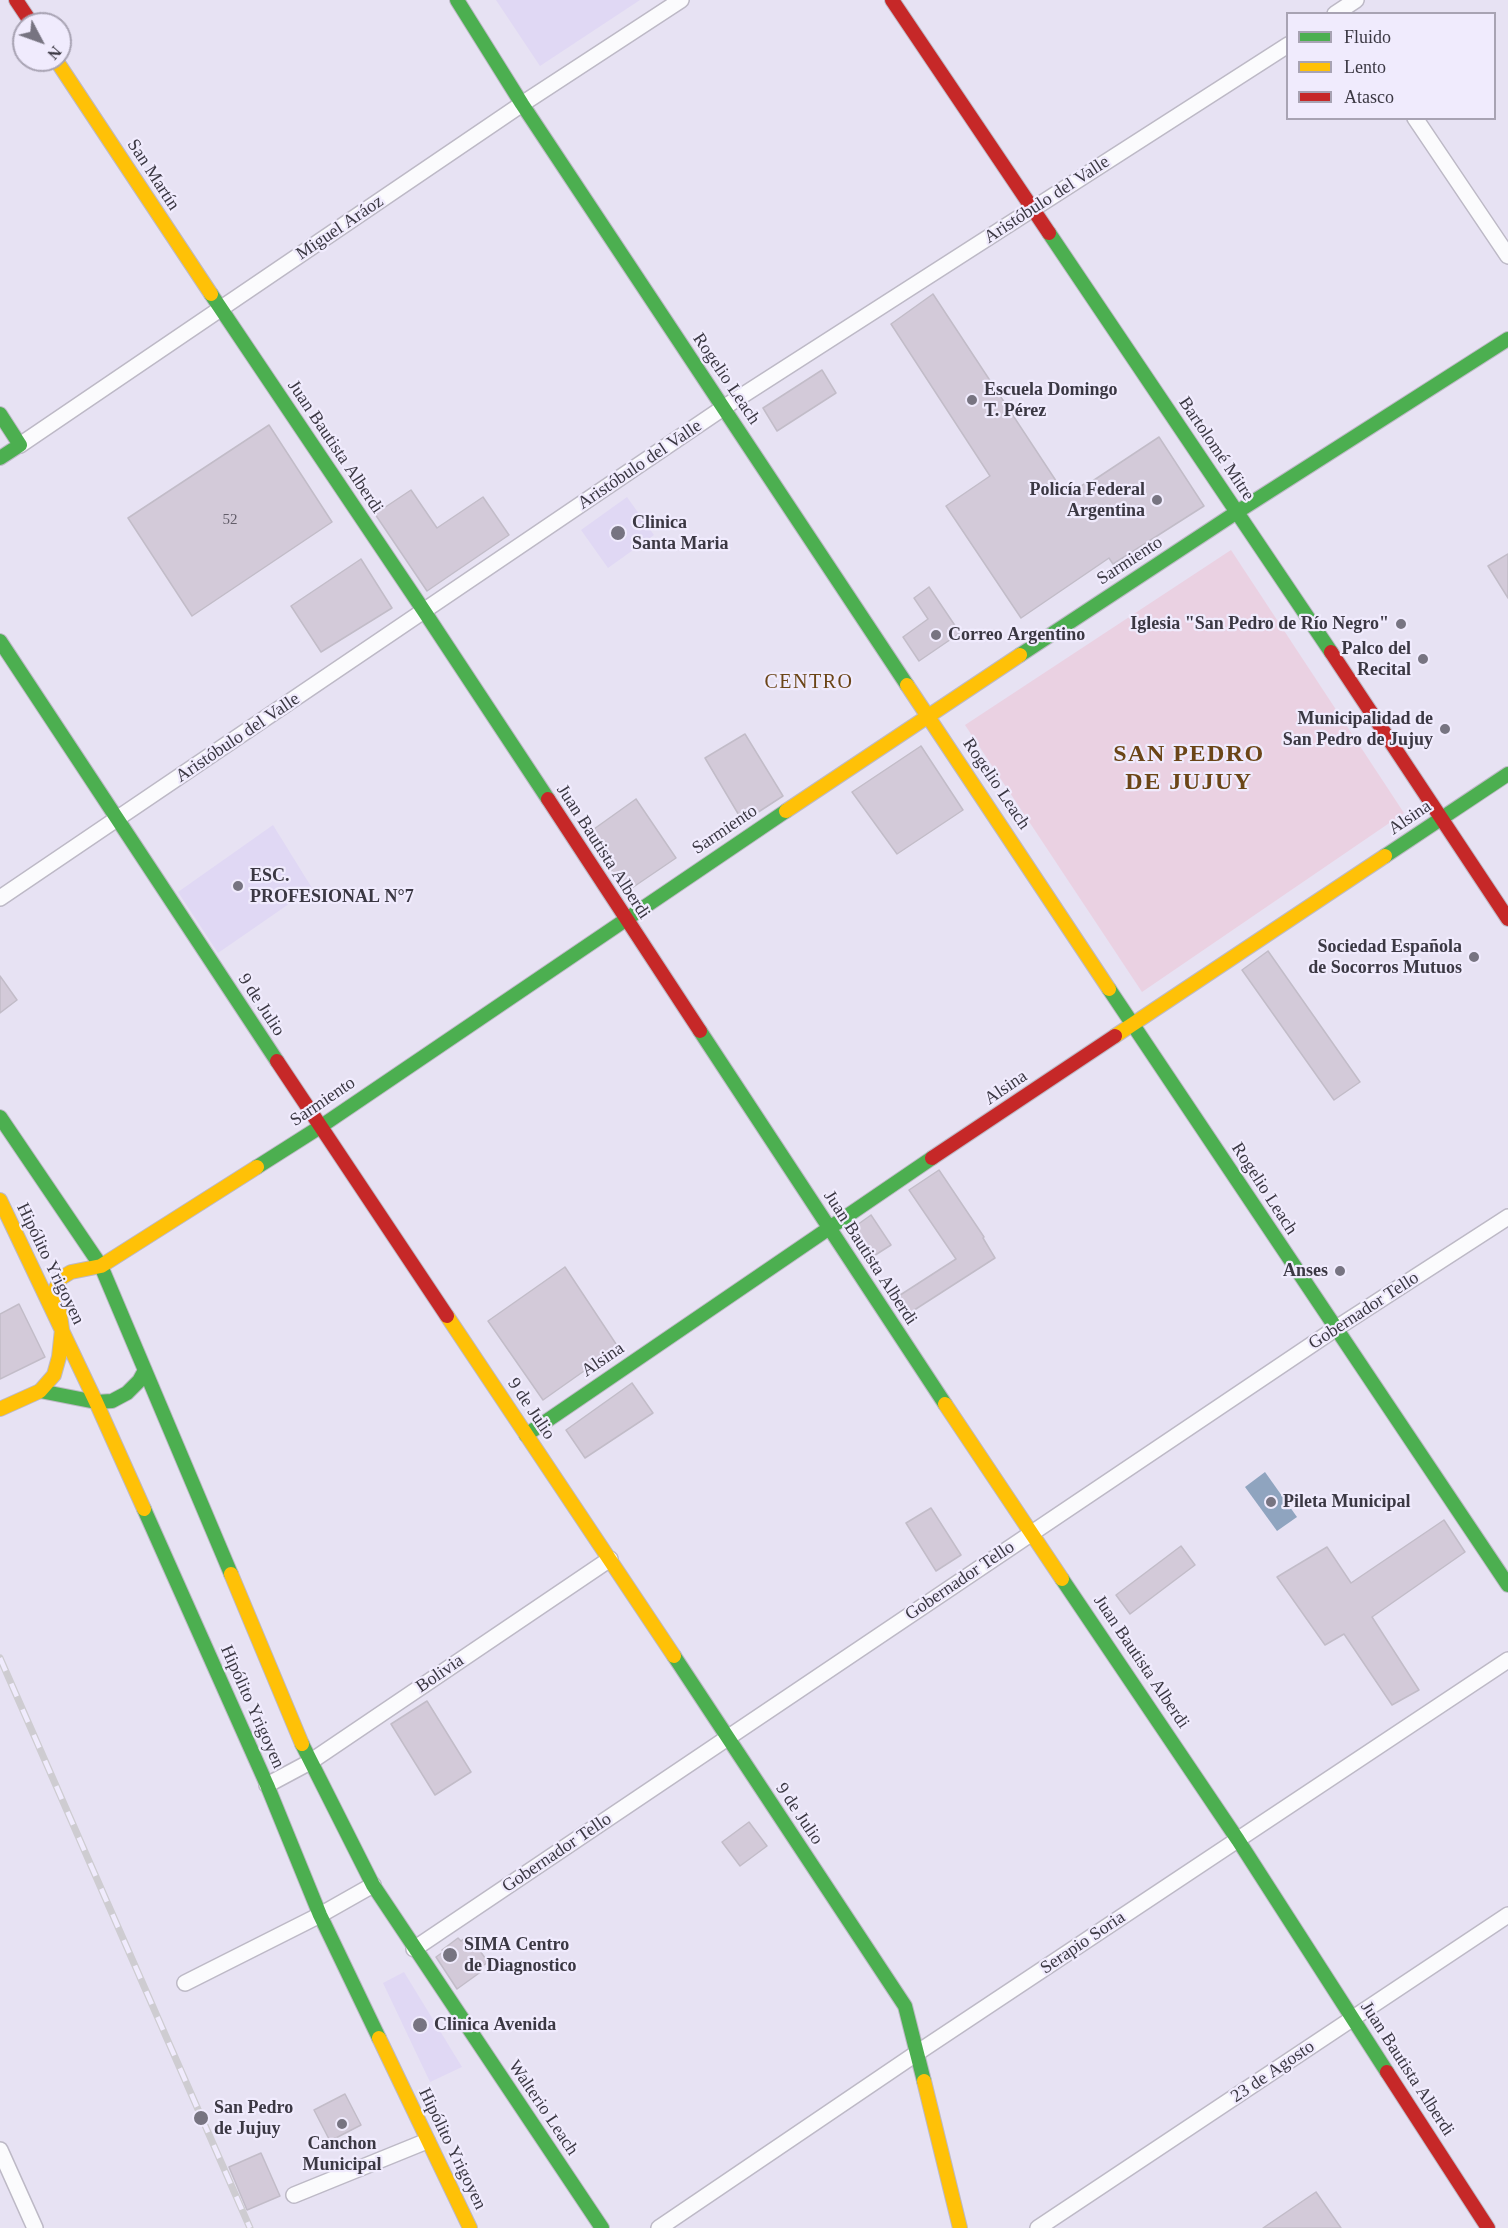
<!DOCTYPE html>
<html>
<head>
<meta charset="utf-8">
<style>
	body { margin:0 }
	#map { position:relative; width:1508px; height:2228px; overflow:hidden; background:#e7e2f3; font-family:"Times New Roman",serif }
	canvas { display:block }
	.legend { position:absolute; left:1286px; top:12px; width:210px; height:108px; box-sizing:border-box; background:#f0ebfd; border:2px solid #a8a3b3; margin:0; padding:8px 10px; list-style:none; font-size:18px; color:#3b3843 }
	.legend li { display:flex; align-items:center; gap:12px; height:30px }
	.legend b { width:30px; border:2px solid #a8a3b3 }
	.north { position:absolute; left:12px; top:12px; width:60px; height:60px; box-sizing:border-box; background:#f0ebfd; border:2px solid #a8a3b3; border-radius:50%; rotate:131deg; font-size:16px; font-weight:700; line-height:24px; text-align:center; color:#3b3843 }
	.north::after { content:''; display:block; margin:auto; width:21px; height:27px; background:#777481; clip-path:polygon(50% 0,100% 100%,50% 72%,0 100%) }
</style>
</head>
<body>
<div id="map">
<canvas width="1508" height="2228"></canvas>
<ul class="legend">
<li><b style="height:8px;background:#4caf50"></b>Fluido</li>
<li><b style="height:8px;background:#ffc107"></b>Lento</li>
<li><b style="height:8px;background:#c62828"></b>Atasco</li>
</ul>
<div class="north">N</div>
</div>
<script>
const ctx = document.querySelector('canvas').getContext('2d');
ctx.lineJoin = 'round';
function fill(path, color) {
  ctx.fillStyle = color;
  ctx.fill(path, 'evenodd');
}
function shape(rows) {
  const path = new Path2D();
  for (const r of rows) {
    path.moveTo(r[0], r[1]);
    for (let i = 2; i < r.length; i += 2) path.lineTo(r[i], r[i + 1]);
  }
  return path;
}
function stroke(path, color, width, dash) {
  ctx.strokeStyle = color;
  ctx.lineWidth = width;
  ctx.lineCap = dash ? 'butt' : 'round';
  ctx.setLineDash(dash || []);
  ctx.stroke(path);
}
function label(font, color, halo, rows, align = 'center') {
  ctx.font = font + ' "Times New Roman",serif';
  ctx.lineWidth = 4.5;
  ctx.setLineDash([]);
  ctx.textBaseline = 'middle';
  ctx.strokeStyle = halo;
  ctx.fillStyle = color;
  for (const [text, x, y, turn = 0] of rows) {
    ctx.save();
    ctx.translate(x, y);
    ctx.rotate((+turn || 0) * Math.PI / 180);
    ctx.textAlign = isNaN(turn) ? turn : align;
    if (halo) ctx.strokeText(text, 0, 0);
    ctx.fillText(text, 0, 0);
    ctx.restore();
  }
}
const built = shape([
	[496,0,640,0,540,66],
	[627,497,654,535,608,568,581,530],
	[273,825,312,888,218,953,178,892],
	[404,1972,462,2067,430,2082,383,1983]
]);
const green = shape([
	[1231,550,1404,813,1142,992,965,725]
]);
const water = shape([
	[1265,1472,1297,1517,1277,1531,1245,1487]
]);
const building = shape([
	[933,294,1066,496,1087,482,1088,484,1159,437,1204,506,1113,564,1109,558,1021,618,946,506,990,476,891,324,933,294],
	[822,370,836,393,777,431,763,408,822,370],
	[269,425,332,522,192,616,128,518,269,425],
	[411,490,437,528,483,497,509,535,427,591,375,514,411,490],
	[1508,554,1508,598,1488,566,1508,554],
	[361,559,392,608,321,652,291,606,361,559],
	[929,587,960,633,919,661,903,637,928,619,914,598,929,587],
	[745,734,783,796,743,822,705,758,745,734],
	[921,746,963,810,897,854,852,792,921,746],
	[636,799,676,858,626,892,587,834,636,799],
	[1268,951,1360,1082,1334,1100,1242,970,1268,951],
	[0,976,17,1000,0,1013,0,976],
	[939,1170,984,1237,983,1238,995,1258,905,1316,894,1299,956,1259,909,1190,939,1170],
	[871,1215,891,1245,869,1259,850,1230,871,1215],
	[565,1267,618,1347,543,1400,488,1321,565,1267],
	[19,1304,45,1357,0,1379,0,1314,19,1304],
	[632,1383,653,1413,585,1458,566,1430,632,1383],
	[931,1508,961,1555,936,1571,906,1523,931,1508],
	[1444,1520,1465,1552,1372,1617,1419,1690,1392,1705,1344,1634,1325,1645,1277,1577,1327,1547,1351,1583,1444,1520],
	[1181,1546,1195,1565,1130,1614,1116,1595,1181,1546],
	[427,1701,471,1772,435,1795,391,1724,427,1701],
	[749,1822,767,1846,740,1866,722,1842,749,1822],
	[469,1936,488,1962,480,1968,482,1971,457,1989,436,1957,443,1952,442,1950,458,1938,461,1941,469,1936],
	[345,2094,361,2125,330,2141,314,2110,345,2094],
	[261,2153,280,2196,247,2210,229,2167,261,2153],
	[1316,2192,1341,2228,1263,2228,1316,2192]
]);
const street = shape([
	[1335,14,1356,0],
	[1415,118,1508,256],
	[20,445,522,104,681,0],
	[0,898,723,408,1288,45],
	[267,1785,310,1762,610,1559],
	[414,1949,1335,1329,1508,1217],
	[185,1983,320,1915,373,1885],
	[0,2150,35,2228],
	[294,2195,427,2141],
	[659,2228,917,2053,1508,1660],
	[1038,2228,1508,1915]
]);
const fast = shape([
	[457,0,522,104,907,685],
	[1049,233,1331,652],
	[211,294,424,611,548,799],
	[0,414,20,445,0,458],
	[0,641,277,1061],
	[1020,655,1237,512,1508,339],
	[1385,856,1508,774],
	[1109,989,1508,1585],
	[700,1031,945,1404],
	[0,1117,101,1266,231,1574],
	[257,1167,320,1127,786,811],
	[40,1391,96,1402,112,1401,127,1393,139,1381,145,1370],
	[526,1435,932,1158],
	[144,1509,267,1785,320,1915,379,2038],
	[1062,1579,1238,1840,1387,2072],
	[674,1656,905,2006,924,2081],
	[302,1744,373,1885,602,2228]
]);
const slow = shape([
	[56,60,211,294],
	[907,685,1109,989],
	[786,811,1020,655],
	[1115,1036,1385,856],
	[0,1200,96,1402,144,1509],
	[447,1316,674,1656],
	[945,1404,1062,1579],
	[0,1409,40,1391,54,1375,59,1357,62,1329,56,1288,61,1278,71,1272,101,1266,257,1167],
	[231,1574,302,1744],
	[379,2038,470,2228],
	[924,2081,960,2228]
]);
const jam = shape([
	[16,0,32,24],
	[892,0,1049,233],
	[1331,652,1508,919],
	[548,799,700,1031],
	[277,1061,447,1316],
	[932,1158,1115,1036],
	[1387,2072,1488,2228]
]);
const rail = shape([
	[0,1658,250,2228]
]);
const markers = [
	[972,400,6,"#777481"],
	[1157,500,6,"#777481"],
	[618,533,8,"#777481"],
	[1401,624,6,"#777481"],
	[936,635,6,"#777481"],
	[1423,659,6,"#777481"],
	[1445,729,6,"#777481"],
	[238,886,6,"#777481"],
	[1474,957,6,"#777481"],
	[1340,1271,6,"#777481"],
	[1271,1502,6,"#777481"],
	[450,1955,8,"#777481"],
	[420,2025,8,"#777481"],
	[201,2118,8,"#777481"],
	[342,2124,6,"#777481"]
];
const numberNames = [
	["52",230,520]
];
const streetNames = [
	["San Martín",153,175,57],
	["Aristóbulo del Valle",1047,200,-33],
	["Miguel Aráoz",340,228,-34],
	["Rogelio Leach",726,379,56],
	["Juan Bautista Alberdi",335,447,56],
	["Bartolomé Mitre",1216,449,56],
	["Aristóbulo del Valle",640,465,-34],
	["Sarmiento",1130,561,-33],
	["Aristóbulo del Valle",238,738,-34],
	["Rogelio Leach",996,784,56],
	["Alsina",1410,818,-34],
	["Sarmiento",725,830,-34],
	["Juan Bautista Alberdi",603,852,57],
	["9 de Julio",261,1005,57],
	["Alsina",1006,1088,-34],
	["Sarmiento",323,1102,-34],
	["Rogelio Leach",1264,1189,57],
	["Juan Bautista Alberdi",870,1258,57],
	["Hipólito Yrigoyen",50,1264,64],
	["Gobernador Tello",1364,1311,-33],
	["Alsina",603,1360,-34],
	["9 de Julio",531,1409,56],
	["Gobernador Tello",960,1581,-34],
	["Juan Bautista Alberdi",1141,1662,56],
	["Bolivia",440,1674,-34],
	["Hipólito Yrigoyen",252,1707,66],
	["9 de Julio",799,1814,56],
	["Gobernador Tello",557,1853,-34],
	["Serapio Soria",1083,1943,-34],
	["Juan Bautista Alberdi",1407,2069,57],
	["23 de Agosto",1273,2072,-34],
	["Walterio Leach",543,2108,56],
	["Hipólito Yrigoyen",452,2149,64]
];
const poiNames = [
	["Escuela Domingo",984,390],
	["T. Pérez",984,411],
	["Policía Federal",1145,490,"right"],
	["Argentina",1145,511,"right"],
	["Clinica",632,523],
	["Santa Maria",632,544],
	["Iglesia \"San Pedro de Río Negro\"",1389,624,"right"],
	["Correo Argentino",948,635],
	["Palco del",1411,649,"right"],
	["Recital",1411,670,"right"],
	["Municipalidad de",1433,719,"right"],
	["San Pedro de Jujuy",1433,740,"right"],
	["ESC.",250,876],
	["PROFESIONAL N°7",250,897],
	["Sociedad Española",1462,947,"right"],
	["de Socorros Mutuos",1462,968,"right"],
	["Anses",1328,1271,"right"],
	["Pileta Municipal",1283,1502],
	["SIMA Centro",464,1945],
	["de Diagnostico",464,1966],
	["Clinica Avenida",434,2025],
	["San Pedro",214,2108],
	["de Jujuy",214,2129],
	["Canchon",342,2144,"center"],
	["Municipal",342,2165,"center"]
];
const neighbourhoodNames = [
	["CENTRO",809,683]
];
const districtNames = [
	["SAN PEDRO",1189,755],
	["DE JUJUY",1189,783]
];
fill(built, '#e0d8f4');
fill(green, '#ead1e2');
fill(water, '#8fa4bf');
fill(building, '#d3cad9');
stroke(building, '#c2bcc8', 1.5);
stroke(street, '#bdb9c6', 18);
stroke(fast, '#bdb9c6', 16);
stroke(slow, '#bdb9c6', 16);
stroke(jam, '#bdb9c6', 16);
stroke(street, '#fbfbfd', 15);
stroke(fast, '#4caf50', 14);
stroke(slow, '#ffc107', 14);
stroke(jam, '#c62828', 14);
stroke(rail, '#ceccd1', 7);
stroke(rail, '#f0ebfd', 4.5, [14]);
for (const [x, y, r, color] of markers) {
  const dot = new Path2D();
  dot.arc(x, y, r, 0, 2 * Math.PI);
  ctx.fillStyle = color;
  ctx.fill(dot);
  stroke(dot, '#f0ebfd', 2);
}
label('15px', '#625d69', null, numberNames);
label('18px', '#3b3843', '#f0ebfd', streetNames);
label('bold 18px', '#3b3843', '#f0ebfd', poiNames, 'left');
ctx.letterSpacing = '1.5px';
label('20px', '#6b4517', '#f0ebfd', neighbourhoodNames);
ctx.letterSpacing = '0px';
ctx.letterSpacing = '1.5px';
label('bold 24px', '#6b4517', '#f0ebfd', districtNames);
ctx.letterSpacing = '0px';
</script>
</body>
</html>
